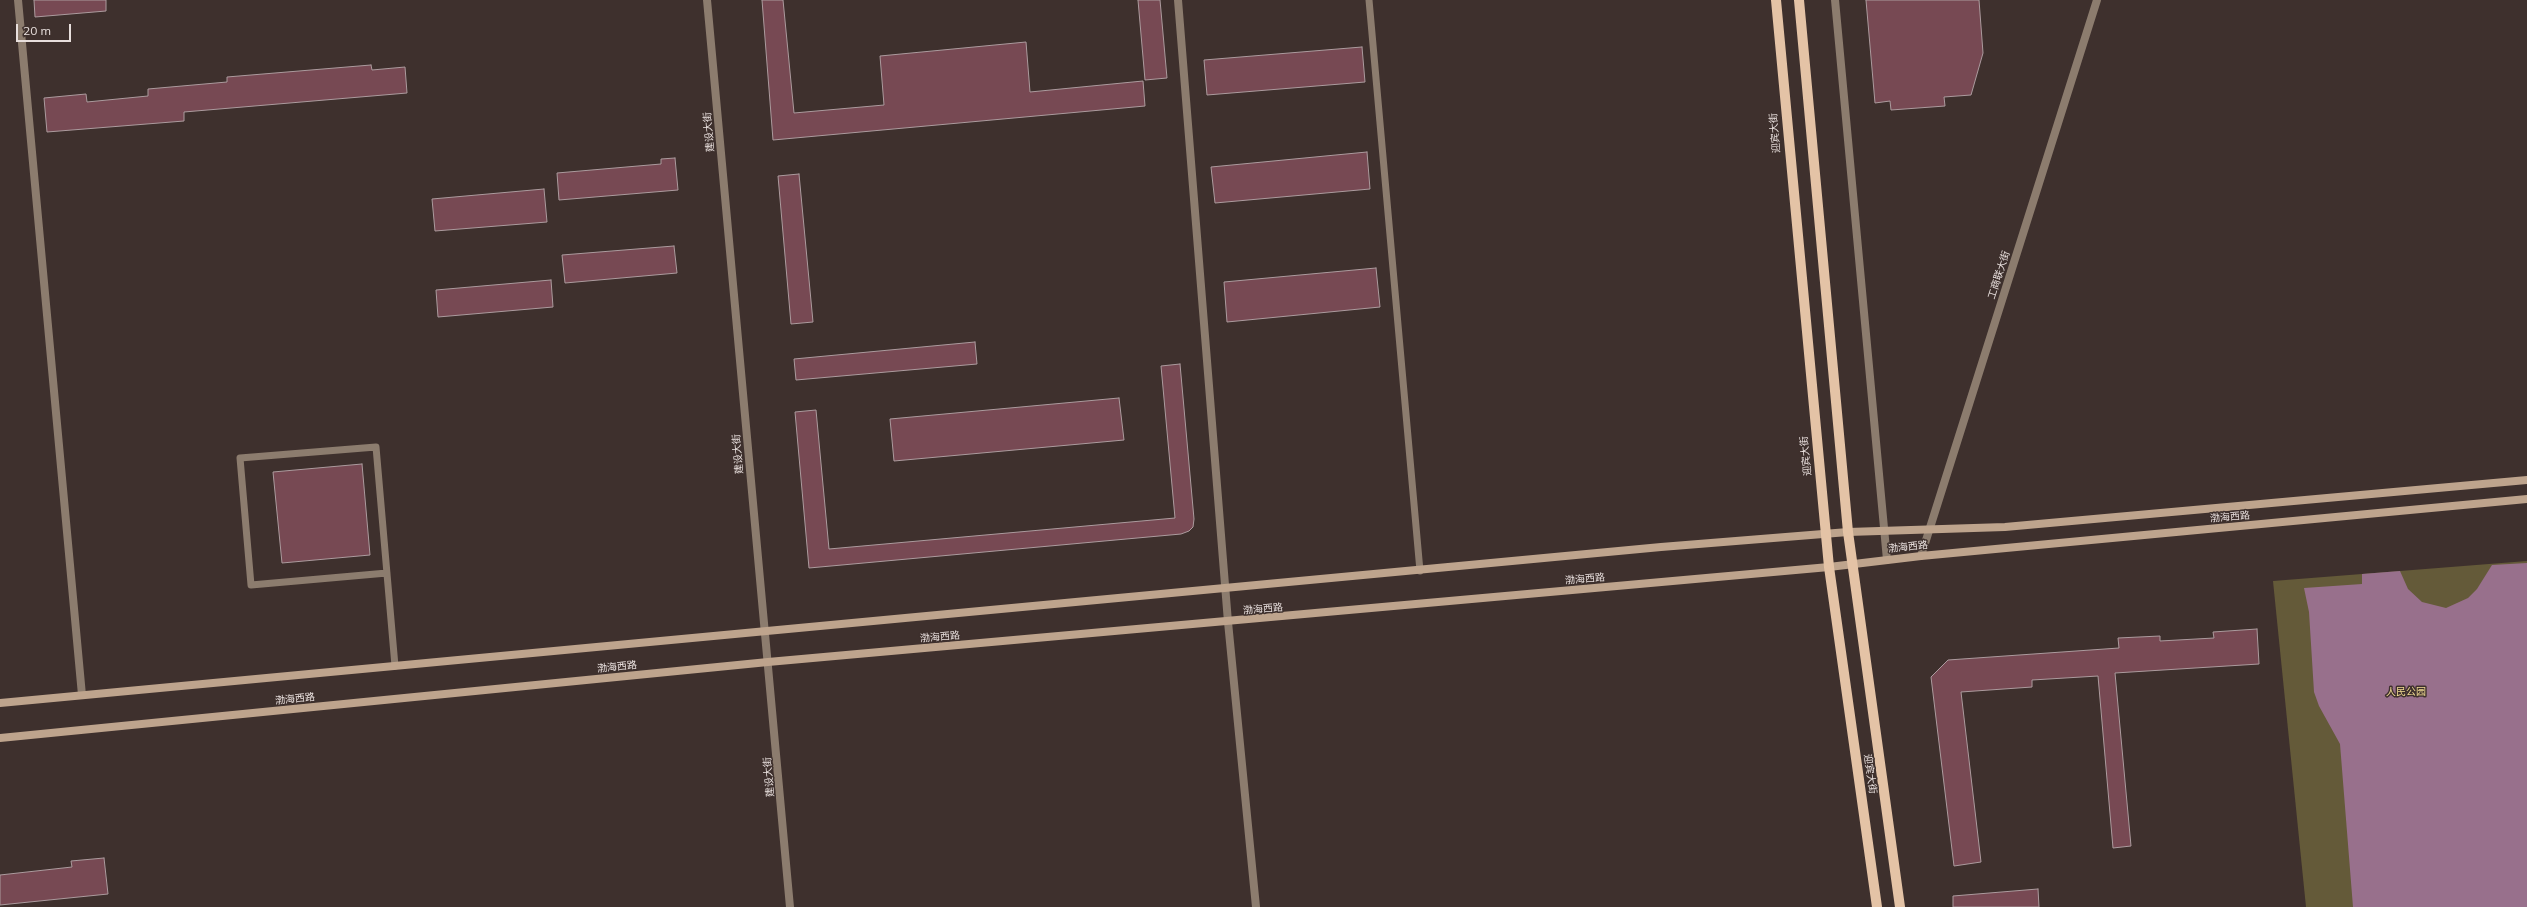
<!DOCTYPE html>
<html>
<head>
<meta charset="utf-8">
<style>
	body { margin:0 }
	#map { position:relative; width:2527px; height:907px; overflow:hidden; background:#3e302d; font-family:Mulish,sans-serif }
	canvas { display:block }
	.scale { position:absolute; left:16px; top:24px; width:55px; height:18px; box-sizing:border-box; border:2px solid #e8dfdd; border-top:0; padding-left:5px; font-size:12px; line-height:14px; white-space:nowrap; color:#e8dfdd; -webkit-text-stroke:3px #3e302d; paint-order:stroke }
</style>
</head>
<body>
<div id="map">
<canvas width="2527" height="907"></canvas>
<div class="scale">20 m</div>
</div>
<script>
const ctx = document.querySelector('canvas').getContext('2d');
ctx.lineJoin = 'round';
function fill(path, color) {
  ctx.fillStyle = color;
  ctx.fill(path, 'evenodd');
}
function shape(rows) {
  const path = new Path2D();
  for (const r of rows) {
    path.moveTo(r[0], r[1]);
    for (let i = 2; i < r.length; i += 2) path.lineTo(r[i], r[i + 1]);
  }
  return path;
}
function stroke(path, color, width, dash) {
  ctx.strokeStyle = color;
  ctx.lineWidth = width;
  ctx.lineCap = dash ? 'butt' : 'round';
  ctx.setLineDash(dash || []);
  ctx.stroke(path);
}
function label(font, color, halo, rows, align = 'center') {
  ctx.font = font + ' Mulish,"Noto Sans SC",sans-serif';
  ctx.lineWidth = 3;
  ctx.setLineDash([]);
  ctx.textBaseline = 'middle';
  ctx.strokeStyle = halo;
  ctx.fillStyle = color;
  for (const [text, x, y, turn = 0] of rows) {
    ctx.save();
    ctx.translate(x, y);
    ctx.rotate((+turn || 0) * Math.PI / 180);
    ctx.textAlign = isNaN(turn) ? turn : align;
    if (halo) ctx.strokeText(text, 0, 0);
    ctx.fillText(text, 0, 0);
    ctx.restore();
  }
}
const green = shape([
	[2527,561,2527,907,2306,907,2273,581]
]);
const water = shape([
	[2527,563,2527,907,2353,907,2340,744,2319,706,2314,692,2309,612,2304,588,2362,584,2362,574,2400,571,2408,589,2422,602,2446,608,2468,598,2477,589,2492,565]
]);
const building = shape([
	[34,0,106,0,106,11,35,17,34,0],
	[762,0,783,0,794,113,884,105,880,56,1026,42,1030,92,1143,81,1145,106,773,140,762,0],
	[1138,0,1160,0,1167,78,1145,80,1138,0],
	[1866,0,1979,0,1983,53,1971,95,1944,97,1945,106,1891,110,1890,101,1875,103,1866,0],
	[1362,47,1365,82,1207,95,1204,60,1362,47],
	[371,65,372,70,405,67,407,93,184,112,184,121,47,132,44,98,86,94,87,102,148,96,148,89,227,82,227,77,371,65],
	[1367,152,1370,189,1215,203,1211,167,1367,152],
	[675,158,678,190,559,200,557,173,661,164,661,159,675,158],
	[799,174,813,322,791,324,778,176,799,174],
	[544,189,547,222,435,231,432,199,544,189],
	[674,246,677,273,565,283,562,255,674,246],
	[1376,268,1380,307,1227,322,1224,282,1376,268],
	[551,280,553,307,438,317,436,290,551,280],
	[975,342,977,364,796,380,794,359,975,342],
	[1180,364,1194,519,1193,527,1189,531,1181,534,809,568,795,412,816,410,829,549,1175,518,1161,366,1180,364],
	[1119,398,1124,440,894,461,890,419,1119,398],
	[362,464,370,555,282,563,273,472,362,464],
	[2257,629,2259,664,2115,673,2131,846,2113,848,2098,676,2032,680,2032,687,1961,692,1981,862,1954,866,1931,677,1948,660,2119,648,2118,638,2160,636,2160,641,2214,638,2213,632,2257,629],
	[104,858,108,894,0,905,0,875,72,867,71,861,104,858],
	[2038,889,2039,907,1953,907,1953,896,2038,889]
]);
const service = shape([
	[1369,0,1420,571],
	[387,573,251,585,240,458,376,447,395,666]
]);
const minor = shape([
	[18,0,82,695],
	[1178,0,1228,622,1256,907],
	[1835,0,1887,560]
]);
const tertiary = shape([
	[707,0,790,907],
	[1921,556,2097,0]
]);
const secondary = shape([
	[0,703,1661,547,1848,532,2005,527,2527,480],
	[0,738,768,662,1829,567,1921,556,2527,499]
]);
const primary = shape([
	[1776,0,1829,567,1877,907],
	[1799,0,1848,532,1900,907]
]);
const streetNames = [
	["建设大街",709,132,-95],
	["迎宾大街",1775,133,-95],
	["工商联大街",1999,275,-72],
	["建设大街",738,454,-95],
	["迎宾大街",1806,456,-96],
	["渤海西路",2230,517,-5],
	["渤海西路",1908,547,-6],
	["渤海西路",1585,579,-5],
	["渤海西路",1263,609,-5],
	["渤海西路",940,637,-5],
	["渤海西路",617,667,-6],
	["渤海西路",295,699,-6],
	["迎宾大街",1870,774,82],
	["建设大街",769,777,-95]
];
const parkNames = [
	["人民公园",2406,692]
];
fill(green, '#645a39');
fill(water, '#98708c');
fill(building, '#774953');
stroke(building, '#ac9b9e', 1);
stroke(service, '#8c7c6e', 7);
stroke(minor, '#8c7c6e', 8);
stroke(tertiary, '#8c7c6e', 8);
stroke(secondary, '#bea48d', 8);
stroke(primary, '#e4c3a6', 10);
label('10px', '#e8dfdd', '#3e302d', streetNames);
label('10px', '#f0da92', '#3e302d', parkNames);
</script>
</body>
</html>
